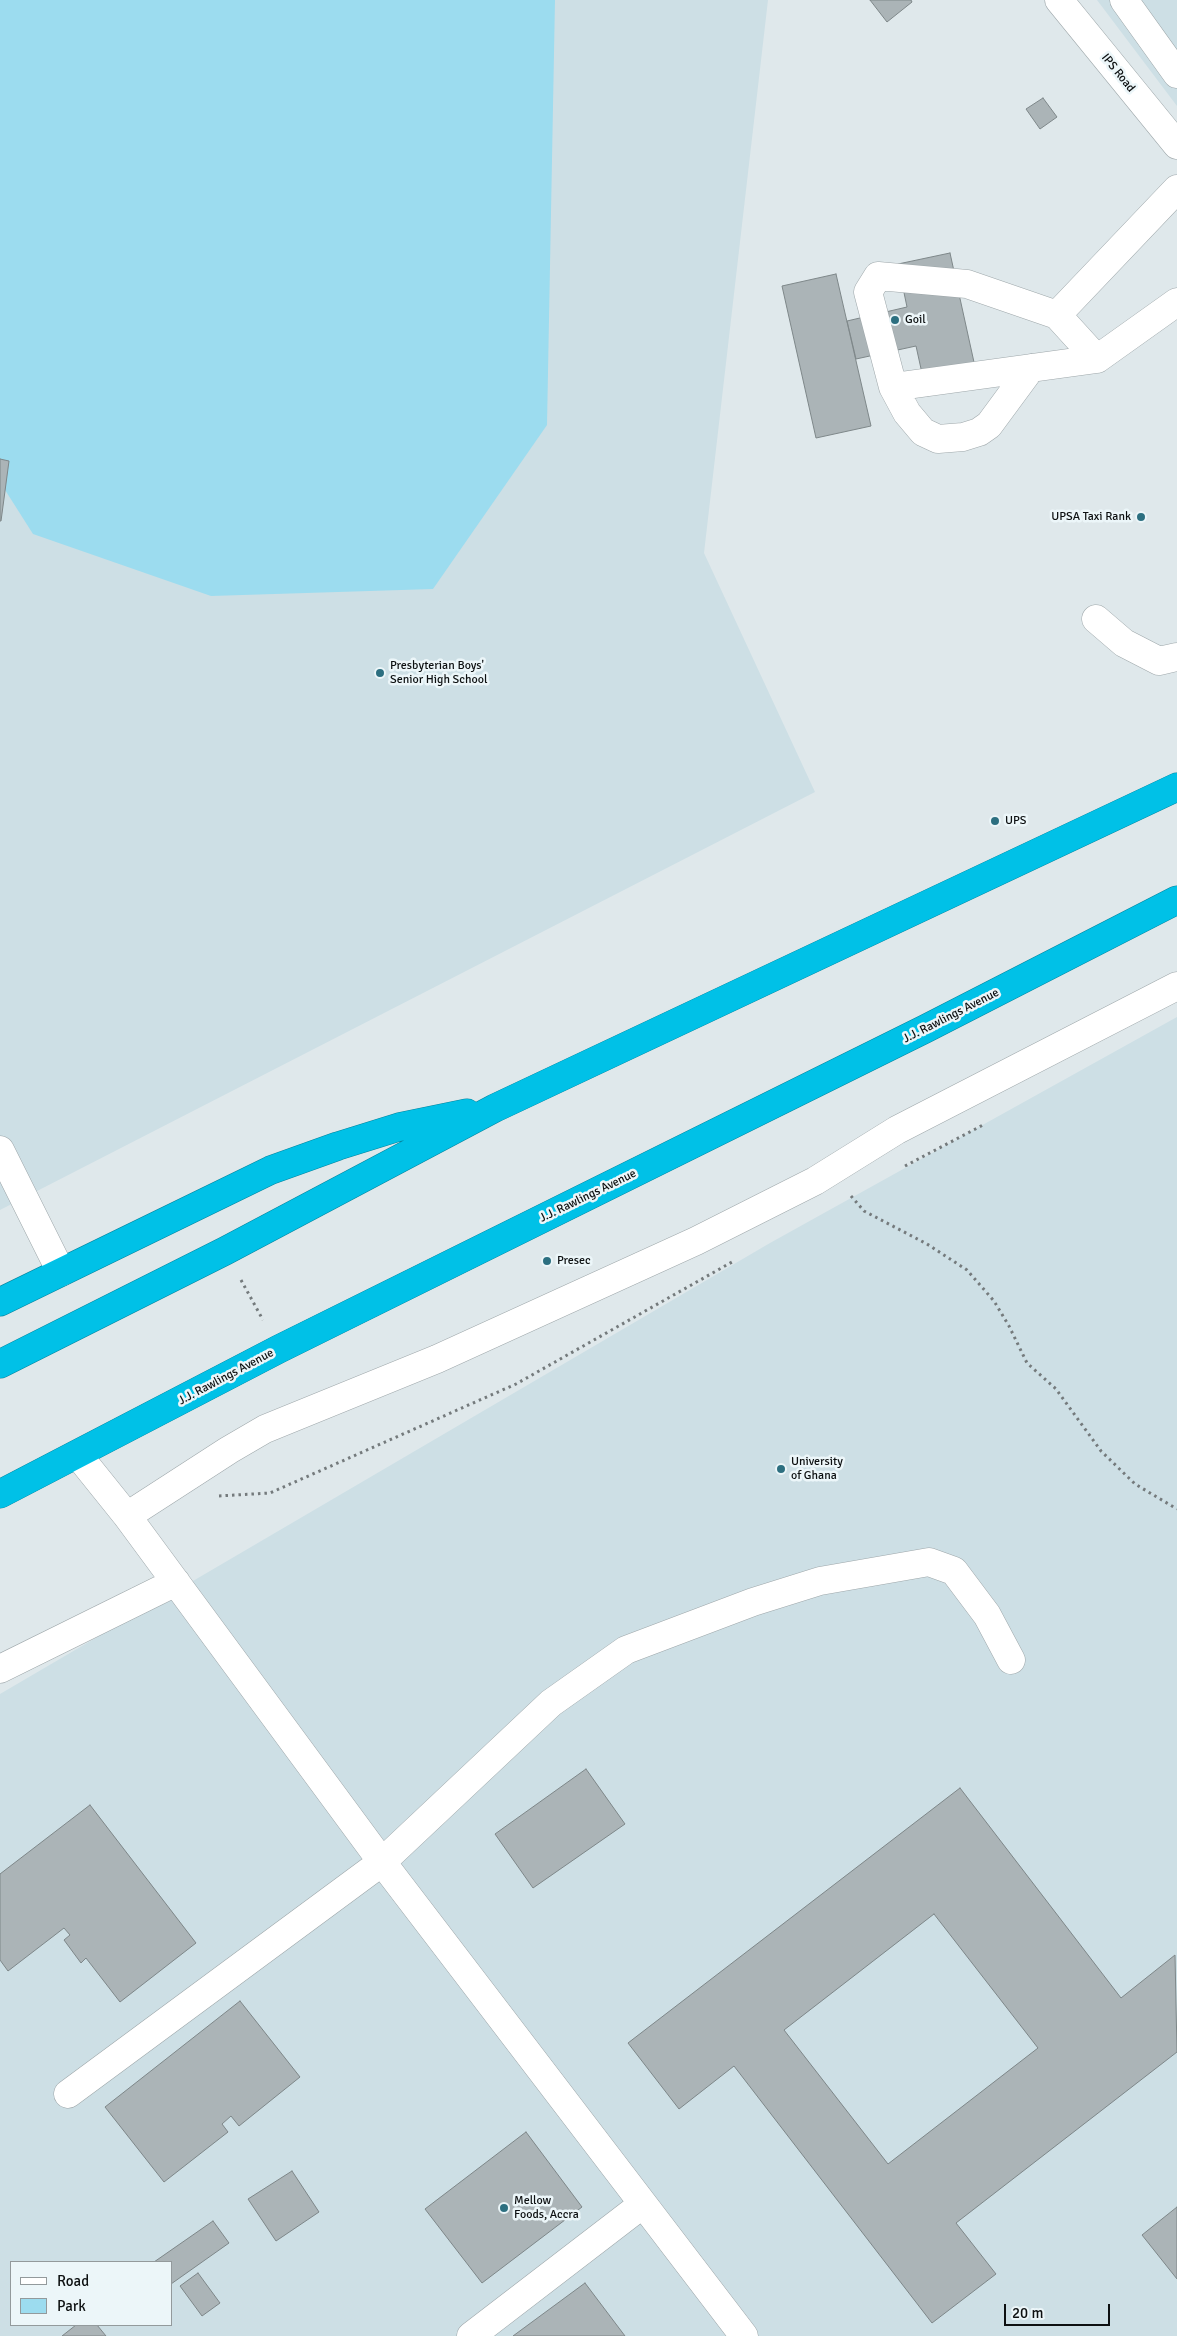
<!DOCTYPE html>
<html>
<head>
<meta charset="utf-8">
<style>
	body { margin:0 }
	#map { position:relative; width:1177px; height:2336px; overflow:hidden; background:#dfe8eb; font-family:Signika,sans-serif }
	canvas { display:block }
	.legend { position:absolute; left:10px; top:2261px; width:162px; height:65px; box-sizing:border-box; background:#ecf6f9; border:1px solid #939a9c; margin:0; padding:6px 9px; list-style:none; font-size:15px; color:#0d1011 }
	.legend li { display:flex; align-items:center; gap:10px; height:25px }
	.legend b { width:25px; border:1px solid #939a9c }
	.scale { position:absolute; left:1004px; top:2304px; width:106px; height:22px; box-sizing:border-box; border:2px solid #0d1011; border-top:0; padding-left:6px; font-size:15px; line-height:18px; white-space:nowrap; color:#0d1011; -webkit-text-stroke:4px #ecf6f9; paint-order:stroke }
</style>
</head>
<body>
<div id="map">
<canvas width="1177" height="2336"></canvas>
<ul class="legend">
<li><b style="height:6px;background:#fff"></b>Road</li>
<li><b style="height:14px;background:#9cdcef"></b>Park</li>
</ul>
<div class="scale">20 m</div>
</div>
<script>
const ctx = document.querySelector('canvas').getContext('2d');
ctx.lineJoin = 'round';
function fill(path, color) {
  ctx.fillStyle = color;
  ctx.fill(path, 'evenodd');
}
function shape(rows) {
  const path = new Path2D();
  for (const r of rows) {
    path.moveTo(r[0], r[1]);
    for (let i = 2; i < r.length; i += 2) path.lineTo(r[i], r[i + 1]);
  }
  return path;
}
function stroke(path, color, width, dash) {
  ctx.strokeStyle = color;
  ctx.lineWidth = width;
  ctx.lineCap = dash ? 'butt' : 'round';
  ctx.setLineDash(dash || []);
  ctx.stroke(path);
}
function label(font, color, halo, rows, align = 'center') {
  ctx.font = font + ' Signika,sans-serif';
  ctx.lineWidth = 5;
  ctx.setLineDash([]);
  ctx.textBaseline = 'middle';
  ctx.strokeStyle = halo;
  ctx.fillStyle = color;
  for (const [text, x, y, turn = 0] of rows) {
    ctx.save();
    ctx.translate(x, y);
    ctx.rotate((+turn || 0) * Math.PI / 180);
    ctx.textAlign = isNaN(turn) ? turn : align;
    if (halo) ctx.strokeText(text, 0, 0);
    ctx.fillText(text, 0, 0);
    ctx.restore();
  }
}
const built = shape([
	[0,0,768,0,704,553,815,792,0,1210],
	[1097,0,1177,0,1177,106],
	[1177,1017,1177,2336,0,2336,0,1694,770,1243],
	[11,2262,171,2262,171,2325,11,2325]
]);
const green = shape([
	[0,0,555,0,547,425,433,589,211,596,33,534,0,482]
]);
const building = shape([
	[870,0,911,0,912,2,887,22,870,0],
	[1043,98,1057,117,1040,129,1026,109,1043,98],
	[950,253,979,385,927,396,916,346,856,359,847,321,907,307,898,264,950,253],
	[836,274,871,426,816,438,782,286,836,274],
	[0,459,9,461,1,521,0,521,0,459],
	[586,1769,625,1824,533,1888,495,1834,586,1769],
	[960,1788,1121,1998,1175,1955,1177,2052,956,2223,996,2274,932,2323,734,2066,679,2109,628,2043,960,1788],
	[934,1914,1038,2048,888,2164,784,2030,934,1914],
	[90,1805,196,1943,120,2002,86,1958,81,1963,64,1940,70,1935,64,1928,8,1971,0,1960,0,1874,90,1805],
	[240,2001,300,2077,239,2126,231,2116,222,2124,228,2132,164,2182,105,2107,240,2001],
	[526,2132,582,2207,482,2283,425,2209,526,2132],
	[292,2171,319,2212,276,2241,248,2199,292,2171],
	[1177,2207,1177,2279,1142,2235,1177,2207],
	[213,2221,229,2243,171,2284,171,2262,154,2262,213,2221],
	[198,2273,220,2303,202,2316,180,2286,198,2273],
	[585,2283,625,2336,513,2336,585,2283],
	[76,2325,97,2325,106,2336,62,2336,76,2325]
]);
const path = shape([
	[905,1166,983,1125],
	[851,1196,864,1211,927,1244,967,1270,994,1301,1009,1326,1027,1363,1056,1389,1101,1451,1135,1484,1177,1509],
	[241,1280,263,1320],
	[219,1496,270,1493,516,1384,732,1262]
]);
const minor = shape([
	[1059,0,1177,145],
	[1124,0,1177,74],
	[1057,315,1177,189],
	[1097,359,1057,315,967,284,878,276,868,292,893,387,1097,359,1177,302],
	[893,387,907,413,923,432,938,439,963,437,979,432,989,425,1031,368],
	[1096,619,1124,643,1159,661,1177,657],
	[0,1150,61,1272],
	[78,1455,127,1516,382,1862,744,2336],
	[127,1516,229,1450,265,1429,437,1359,696,1241,815,1181,897,1130,1177,986],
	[0,1669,176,1582],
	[68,2094,382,1862,551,1703,626,1650,753,1602,820,1581,929,1562,954,1571,987,1615,1011,1660],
	[471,2336,643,2204]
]);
const highway = shape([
	[0,1302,271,1170,338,1146,399,1127,467,1113],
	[0,1364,225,1251,495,1108,1177,787],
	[0,1494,279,1349,925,1029,1177,900]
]);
const markers = [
	[895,320,5,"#2c6f80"],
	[1141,517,5,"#2c6f80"],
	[380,673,5,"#2c6f80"],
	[995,821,5,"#2c6f80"],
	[547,1261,5,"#2c6f80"],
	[781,1469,5,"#2c6f80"],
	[504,2208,5,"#2c6f80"]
];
const streetNames = [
	["IPS Road",1118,73,51],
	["J.J. Rawlings Avenue",951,1016,-27],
	["J.J. Rawlings Avenue",588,1196,-26],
	["J.J. Rawlings Avenue",226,1377,-28]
];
const poiNames = [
	["Goil",905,320],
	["UPSA Taxi Rank",1131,517,"right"],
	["Presbyterian Boys'",390,666],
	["Senior High School",390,680],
	["UPS",1005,821],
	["Presec",557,1261],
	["University",791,1462],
	["of Ghana",791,1476],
	["Mellow",514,2201],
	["Foods, Accra",514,2215]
];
fill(built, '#cddfe5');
fill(green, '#9cdcef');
fill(building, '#abb4b7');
stroke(building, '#7e8789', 1);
stroke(minor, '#9ea7aa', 29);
stroke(highway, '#05839c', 29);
stroke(path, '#747a7c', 3, [2.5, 4]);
stroke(minor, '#fff', 28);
stroke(highway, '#00c1e7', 28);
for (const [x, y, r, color] of markers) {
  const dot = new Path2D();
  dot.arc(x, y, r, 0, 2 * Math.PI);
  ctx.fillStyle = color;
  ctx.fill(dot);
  stroke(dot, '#ecf6f9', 2);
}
label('12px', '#0d1011', '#ecf6f9', streetNames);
label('12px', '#0d1011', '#ecf6f9', poiNames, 'left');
</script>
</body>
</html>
